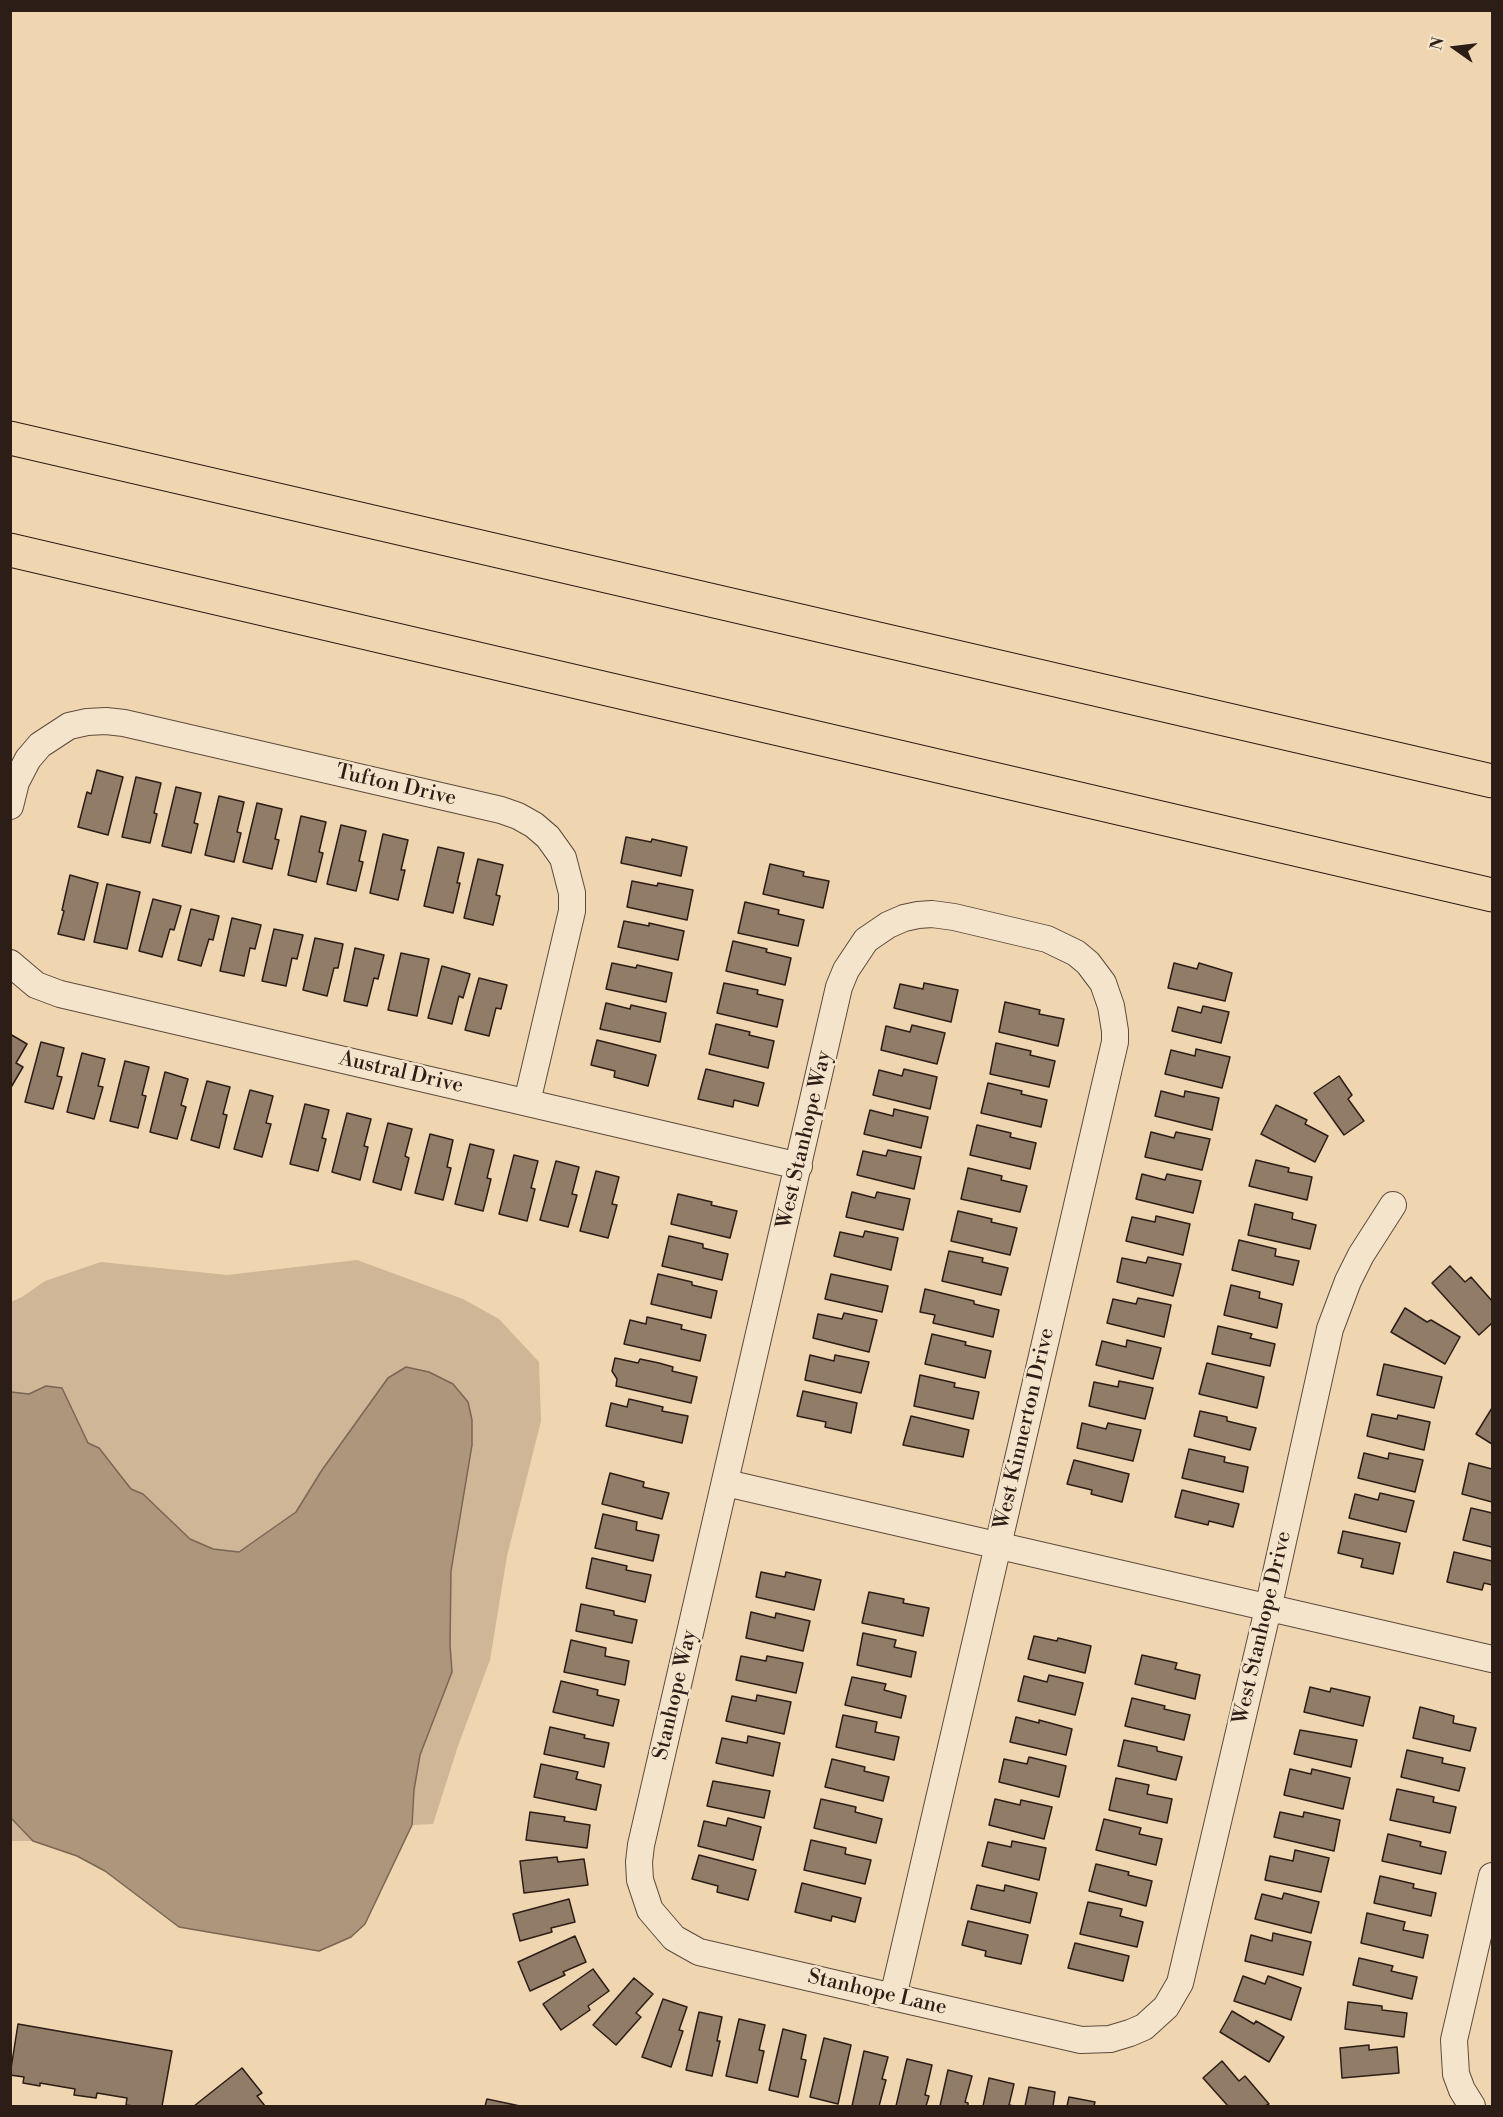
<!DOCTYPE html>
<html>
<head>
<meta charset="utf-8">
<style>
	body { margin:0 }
	#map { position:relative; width:1503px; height:2117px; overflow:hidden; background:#efd5b0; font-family:"Libre Bodoni",serif }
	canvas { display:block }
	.frame { position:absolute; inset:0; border:12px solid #2c1d17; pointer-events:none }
	.north { position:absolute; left:1425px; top:18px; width:60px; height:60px; -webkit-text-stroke:4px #f5e4cc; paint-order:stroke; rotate:284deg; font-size:16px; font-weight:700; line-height:24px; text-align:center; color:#2c1d17 }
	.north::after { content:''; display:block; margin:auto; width:21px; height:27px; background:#2c1d17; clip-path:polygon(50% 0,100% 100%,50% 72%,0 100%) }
</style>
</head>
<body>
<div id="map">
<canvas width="1503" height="2117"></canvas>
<div class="frame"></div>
<div class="north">N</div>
</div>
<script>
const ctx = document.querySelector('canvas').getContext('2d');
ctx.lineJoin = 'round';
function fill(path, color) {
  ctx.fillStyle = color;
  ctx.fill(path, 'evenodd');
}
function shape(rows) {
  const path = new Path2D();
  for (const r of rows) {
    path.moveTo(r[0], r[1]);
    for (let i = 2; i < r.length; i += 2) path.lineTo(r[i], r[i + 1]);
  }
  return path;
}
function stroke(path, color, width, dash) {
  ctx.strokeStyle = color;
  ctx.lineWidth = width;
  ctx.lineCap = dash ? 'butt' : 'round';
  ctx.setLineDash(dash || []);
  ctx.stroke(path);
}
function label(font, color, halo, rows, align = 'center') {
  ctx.font = font + ' "Libre Bodoni",serif';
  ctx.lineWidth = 5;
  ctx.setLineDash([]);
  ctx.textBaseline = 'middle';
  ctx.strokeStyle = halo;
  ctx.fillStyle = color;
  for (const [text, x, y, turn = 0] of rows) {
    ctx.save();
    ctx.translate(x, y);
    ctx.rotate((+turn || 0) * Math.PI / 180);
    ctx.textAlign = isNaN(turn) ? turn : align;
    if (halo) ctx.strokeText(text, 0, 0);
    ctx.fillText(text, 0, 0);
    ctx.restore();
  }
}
const green = shape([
	[357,1260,463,1299,499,1319,539,1362,541,1421,507,1556,490,1660,458,1746,433,1824,412,1825,414,1790,420,1755,452,1672,450,1645,451,1571,472,1445,472,1420,388,1378,322,1470,296,1512,239,1552,213,1549,190,1539,143,1494,131,1489,99,1448,88,1443,62,1388,46,1386,29,1394,11,1392,11,1302,22,1297,45,1281,101,1262,227,1275],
	[11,1818,33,1841,11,1841]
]);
const water = shape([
	[406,1367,429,1372,453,1384,468,1402,472,1420,472,1445,451,1571,450,1645,452,1672,420,1755,414,1790,412,1825,365,1924,351,1937,319,1951,179,1927,105,1871,77,1856,33,1841,11,1818,11,1392,29,1394,46,1386,62,1388,88,1443,99,1448,131,1489,143,1494,190,1539,213,1549,239,1552,296,1512,322,1470,388,1378,406,1367]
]);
const building = shape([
	[97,770,123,777,108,835,78,827,87,792,91,794,97,770],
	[136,777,161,783,154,813,157,814,150,843,122,837,136,777],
	[176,787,201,793,194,823,198,824,191,853,162,846,176,787],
	[219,796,244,802,237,832,241,833,234,862,205,855,219,796],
	[257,803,282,809,275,839,279,840,272,869,243,862,257,803],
	[301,816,326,822,319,852,323,853,316,882,288,875,301,816],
	[341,825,366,831,359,861,363,862,356,891,327,884,341,825],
	[383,834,408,840,401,870,405,870,398,900,370,893,383,834],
	[626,837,651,842,652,839,687,847,681,876,621,863,626,837],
	[438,847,464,853,457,883,460,883,453,913,424,906,438,847],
	[478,859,503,865,496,895,500,896,493,925,464,918,478,859],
	[770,864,804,872,803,876,829,881,823,908,763,894,770,864],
	[70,875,98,883,84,940,58,934,64,911,62,910,70,875],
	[632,881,657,886,658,883,693,890,687,920,627,907,632,881],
	[107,884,140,892,127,949,94,942,107,884],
	[153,899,181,906,174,930,170,929,162,957,139,951,153,899],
	[745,902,779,910,778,914,804,920,798,946,738,933,745,902],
	[191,909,219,916,213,940,209,939,201,966,178,960,191,909],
	[232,918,261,925,255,949,250,948,244,976,220,971,232,918],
	[624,921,649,926,649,923,684,931,678,960,618,947,624,921],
	[274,929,303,935,297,959,292,958,286,986,262,981,274,929],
	[315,938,343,944,338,968,334,968,327,996,303,990,315,938],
	[733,941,767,949,766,952,791,958,785,985,726,971,733,941],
	[355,948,384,955,378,979,374,978,367,1006,344,1001,355,948],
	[401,953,429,959,417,1016,388,1010,401,953],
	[612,963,636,968,637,965,672,973,666,1002,606,989,612,963],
	[1174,963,1197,969,1199,963,1232,973,1225,1001,1168,988,1174,963],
	[442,966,470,974,463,998,459,996,452,1024,428,1018,442,966],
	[479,978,507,985,501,1009,496,1008,489,1036,465,1030,479,978],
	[724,983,758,990,757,994,783,1000,777,1027,717,1013,724,983],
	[924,983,958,990,951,1022,894,1008,900,984,923,989,924,983],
	[1005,1002,1040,1010,1039,1014,1064,1019,1058,1046,999,1032,1005,1002],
	[606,1003,630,1009,631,1005,666,1013,660,1042,600,1029,606,1003],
	[1203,1006,1229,1012,1221,1043,1172,1031,1178,1007,1201,1013,1203,1006],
	[716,1024,750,1032,749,1035,774,1041,768,1068,709,1054,716,1024],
	[912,1025,945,1033,937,1064,881,1050,886,1026,910,1032,912,1025],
	[10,1034,27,1044,16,1063,23,1067,10,1089,10,1034],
	[597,1040,656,1055,648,1086,614,1077,615,1071,591,1065,597,1040],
	[41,1042,64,1048,57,1076,62,1077,53,1109,25,1102,41,1042],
	[996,1043,1031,1051,1030,1055,1055,1061,1049,1087,990,1074,996,1043],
	[1196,1049,1230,1057,1222,1088,1165,1074,1171,1050,1195,1056,1196,1049],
	[82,1053,105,1059,98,1086,103,1087,94,1119,67,1112,82,1053],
	[125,1061,149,1067,142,1095,146,1096,138,1128,110,1121,125,1061],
	[706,1069,764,1083,758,1106,734,1100,733,1107,698,1099,706,1069],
	[904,1069,937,1077,930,1109,873,1095,879,1070,902,1076,904,1069],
	[165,1072,188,1079,181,1105,186,1107,177,1139,150,1132,165,1072],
	[1339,1076,1352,1095,1348,1099,1364,1121,1344,1135,1314,1093,1339,1076],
	[207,1081,230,1087,223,1114,227,1115,219,1148,191,1140,207,1081],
	[988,1083,1022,1091,1021,1094,1047,1100,1041,1127,981,1113,988,1083],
	[250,1090,273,1096,266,1123,271,1124,262,1157,234,1149,250,1090],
	[1161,1091,1184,1097,1185,1091,1219,1098,1212,1130,1155,1116,1161,1091],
	[305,1104,329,1110,322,1138,326,1139,318,1171,290,1164,305,1104],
	[1276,1105,1307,1120,1305,1124,1328,1136,1315,1162,1261,1134,1276,1105],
	[894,1109,928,1117,921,1148,864,1134,870,1110,893,1116,894,1109],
	[347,1113,371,1119,364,1146,368,1147,360,1180,332,1172,347,1113],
	[388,1123,412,1129,405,1156,409,1158,401,1190,373,1182,388,1123],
	[977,1125,1011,1133,1010,1137,1036,1143,1030,1169,970,1155,977,1125],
	[1151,1132,1174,1138,1176,1132,1210,1139,1202,1170,1145,1157,1151,1132],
	[430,1134,453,1140,447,1167,451,1168,443,1200,415,1193,430,1134],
	[470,1144,494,1150,487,1178,491,1179,483,1211,455,1204,470,1144],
	[888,1150,921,1157,914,1189,857,1175,863,1151,886,1156,888,1150],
	[514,1155,538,1161,531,1188,535,1189,527,1221,499,1214,514,1155],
	[1256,1160,1289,1168,1288,1172,1312,1177,1307,1200,1249,1186,1256,1160],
	[556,1161,579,1167,572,1194,577,1195,568,1227,540,1220,556,1161],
	[968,1168,1002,1176,1001,1180,1027,1186,1020,1212,961,1199,968,1168],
	[596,1171,619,1177,612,1204,617,1205,608,1238,580,1231,596,1171],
	[1142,1174,1165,1180,1167,1174,1201,1181,1193,1213,1136,1199,1142,1174],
	[852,1192,875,1198,877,1192,910,1199,903,1230,846,1217,852,1192],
	[678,1194,712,1202,711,1205,737,1211,730,1238,671,1224,678,1194],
	[1255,1204,1293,1213,1292,1219,1316,1225,1310,1249,1248,1235,1255,1204],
	[958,1211,992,1219,991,1222,1017,1228,1010,1255,951,1241,958,1211],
	[1156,1216,1190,1224,1183,1255,1126,1241,1132,1217,1155,1222,1156,1216],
	[865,1231,898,1238,891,1270,834,1256,840,1232,863,1237,865,1231],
	[669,1236,703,1244,703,1248,728,1254,722,1280,662,1266,669,1236],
	[1239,1240,1276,1249,1275,1256,1299,1261,1293,1285,1232,1270,1239,1240],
	[949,1251,983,1258,982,1262,1008,1268,1001,1295,942,1281,949,1251],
	[1148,1257,1181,1264,1173,1296,1117,1282,1122,1258,1146,1263,1148,1257],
	[1450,1266,1465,1282,1471,1277,1492,1301,1492,1323,1479,1335,1432,1283,1450,1266],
	[658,1274,692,1282,692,1285,717,1291,711,1318,651,1304,658,1274],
	[831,1274,888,1286,882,1312,825,1299,831,1274],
	[1231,1285,1260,1292,1259,1298,1282,1304,1277,1328,1224,1315,1231,1285],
	[925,1289,974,1301,974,1304,999,1310,993,1337,933,1323,935,1315,920,1312,925,1289],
	[1138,1298,1171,1305,1164,1337,1107,1323,1113,1299,1136,1304,1138,1298],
	[1405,1308,1427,1322,1431,1320,1460,1337,1445,1364,1391,1332,1405,1308],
	[844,1313,877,1320,869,1352,813,1338,818,1314,842,1319,844,1313],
	[647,1317,682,1325,681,1329,706,1335,700,1361,624,1344,630,1320,646,1324,647,1317],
	[1218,1326,1252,1334,1250,1338,1275,1344,1270,1366,1212,1354,1218,1326],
	[932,1334,966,1342,965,1345,991,1351,985,1378,925,1364,932,1334],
	[1127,1340,1161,1348,1153,1379,1096,1365,1102,1341,1126,1347,1127,1340],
	[810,1355,834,1361,835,1355,869,1362,861,1393,805,1380,810,1355],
	[615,1358,638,1363,640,1359,659,1363,673,1367,672,1371,697,1377,691,1403,616,1386,617,1379,612,1371,615,1358],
	[1207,1363,1264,1377,1257,1408,1199,1394,1207,1363],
	[1384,1364,1442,1377,1434,1408,1377,1395,1384,1364],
	[920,1375,955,1383,954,1387,979,1392,973,1419,914,1406,920,1375],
	[1119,1381,1153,1388,1145,1419,1089,1406,1094,1382,1118,1387,1119,1381],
	[803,1391,857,1403,851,1433,825,1427,826,1422,797,1416,803,1391],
	[629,1399,663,1407,662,1411,688,1416,682,1443,606,1426,611,1403,627,1407,629,1399],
	[1492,1408,1492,1444,1476,1434,1492,1408],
	[1200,1411,1227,1417,1227,1421,1256,1428,1250,1450,1194,1436,1200,1411],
	[1372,1414,1397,1419,1398,1415,1430,1422,1424,1450,1367,1436,1372,1414],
	[911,1416,969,1430,963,1457,903,1445,911,1416],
	[1082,1423,1106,1429,1108,1423,1141,1430,1133,1461,1077,1448,1082,1423],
	[1189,1449,1225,1457,1224,1462,1248,1467,1243,1492,1182,1478,1189,1449],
	[1364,1453,1388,1459,1389,1453,1423,1460,1415,1492,1358,1478,1364,1453],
	[1074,1460,1129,1474,1122,1502,1091,1494,1092,1490,1067,1484,1074,1460],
	[1469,1463,1492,1469,1492,1502,1462,1494,1469,1463],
	[610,1473,644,1482,643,1487,669,1493,662,1519,602,1504,610,1473],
	[1182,1490,1239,1504,1233,1527,1209,1521,1208,1525,1175,1517,1182,1490],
	[1380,1493,1414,1501,1406,1532,1349,1518,1355,1494,1378,1500,1380,1493],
	[1471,1508,1492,1513,1492,1547,1463,1540,1471,1508],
	[603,1514,637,1522,636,1530,659,1535,653,1561,595,1548,603,1514],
	[1343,1531,1400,1543,1393,1574,1361,1567,1363,1559,1338,1553,1343,1531],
	[1454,1552,1492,1561,1492,1585,1484,1583,1482,1590,1447,1582,1454,1552],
	[592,1558,627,1566,626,1570,651,1575,645,1602,586,1588,592,1558],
	[761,1572,785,1577,786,1572,821,1580,814,1610,756,1597,761,1572],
	[869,1592,904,1599,903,1603,929,1608,923,1636,862,1623,869,1592],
	[581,1604,614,1611,614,1615,637,1620,632,1643,576,1631,581,1604],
	[751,1612,775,1618,776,1613,810,1621,803,1651,746,1638,751,1612],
	[863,1633,896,1640,894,1647,916,1652,911,1677,857,1665,863,1633],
	[1034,1636,1057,1641,1058,1638,1091,1646,1085,1673,1028,1659,1034,1636],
	[571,1640,606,1648,605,1656,629,1661,625,1685,564,1672,571,1640],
	[1142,1655,1177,1663,1175,1669,1200,1675,1195,1699,1135,1684,1142,1655],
	[741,1656,766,1661,767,1656,803,1663,796,1693,736,1680,741,1656],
	[1049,1675,1083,1683,1075,1715,1018,1701,1024,1676,1047,1682,1049,1675],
	[852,1677,886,1684,884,1690,906,1696,901,1718,845,1705,852,1677],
	[561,1681,598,1690,597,1695,619,1700,613,1726,553,1712,561,1681],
	[1310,1687,1330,1692,1331,1688,1370,1697,1363,1726,1304,1712,1310,1687],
	[757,1695,791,1702,784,1734,726,1721,732,1696,756,1701,757,1695],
	[1132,1698,1165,1706,1164,1709,1190,1715,1184,1740,1125,1726,1132,1698],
	[1420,1707,1454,1716,1453,1723,1476,1728,1470,1751,1413,1738,1420,1707],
	[843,1715,877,1722,875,1732,899,1737,894,1760,836,1747,843,1715],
	[1016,1717,1039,1723,1039,1720,1072,1729,1066,1755,1010,1742,1016,1717],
	[550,1727,585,1735,584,1738,609,1743,604,1767,544,1754,550,1727],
	[1300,1730,1357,1740,1351,1767,1294,1754,1300,1730],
	[748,1736,780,1743,773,1776,716,1763,722,1738,747,1743,748,1736],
	[1124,1740,1157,1747,1157,1751,1182,1757,1176,1780,1118,1766,1124,1740],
	[1407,1750,1443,1758,1442,1763,1465,1768,1459,1791,1401,1777,1407,1750],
	[1029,1757,1066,1766,1059,1797,999,1782,1004,1759,1027,1764,1029,1757],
	[832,1759,865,1767,864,1771,889,1777,883,1801,825,1787,832,1759],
	[541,1764,578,1772,576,1779,601,1785,596,1810,534,1797,541,1764],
	[1290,1769,1311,1774,1312,1769,1350,1778,1343,1809,1284,1795,1290,1769],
	[1116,1778,1149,1785,1147,1794,1172,1799,1167,1823,1109,1810,1116,1778],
	[713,1781,770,1791,764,1818,707,1806,713,1781],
	[1397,1789,1434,1797,1433,1802,1456,1807,1450,1833,1390,1820,1397,1789],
	[821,1799,856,1807,855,1812,882,1819,876,1843,814,1828,821,1799],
	[995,1799,1020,1805,1021,1800,1052,1807,1044,1839,989,1825,995,1799],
	[530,1812,565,1817,564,1821,590,1825,587,1848,526,1840,530,1812],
	[1280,1812,1303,1817,1304,1812,1340,1820,1334,1851,1274,1837,1280,1812],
	[728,1818,761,1827,753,1860,698,1846,704,1821,726,1826,728,1818],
	[1104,1819,1141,1828,1139,1834,1162,1839,1156,1865,1096,1850,1104,1819],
	[1388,1834,1421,1842,1420,1846,1446,1852,1441,1874,1382,1861,1388,1834],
	[811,1840,846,1848,845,1854,871,1860,865,1884,804,1870,811,1840],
	[1012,1841,1046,1848,1039,1880,982,1866,988,1842,1011,1847,1012,1841],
	[1295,1850,1329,1858,1321,1892,1265,1880,1270,1856,1293,1861,1295,1850],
	[699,1855,756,1870,748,1900,717,1892,718,1886,692,1879,699,1855],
	[557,1857,558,1862,584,1859,588,1885,524,1893,520,1861,557,1857],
	[1096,1864,1129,1872,1128,1875,1152,1881,1146,1906,1089,1891,1096,1864],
	[1380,1876,1414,1884,1413,1888,1436,1893,1431,1916,1374,1903,1380,1876],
	[802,1883,861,1898,855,1922,832,1916,831,1921,795,1912,802,1883],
	[977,1885,1004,1891,1005,1885,1037,1893,1030,1923,971,1909,977,1885],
	[1284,1893,1319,1902,1311,1933,1255,1919,1262,1894,1282,1899,1284,1893],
	[569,1899,575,1922,551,1928,552,1932,520,1941,513,1914,569,1899],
	[1088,1902,1122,1909,1120,1916,1143,1922,1137,1947,1080,1934,1088,1902],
	[1367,1913,1405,1922,1403,1930,1428,1935,1423,1958,1361,1943,1367,1913],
	[968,1921,1028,1935,1021,1964,985,1956,986,1951,962,1945,968,1921],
	[1273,1933,1311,1942,1303,1975,1245,1961,1251,1935,1272,1941,1273,1933],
	[575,1936,586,1962,563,1972,565,1975,530,1991,518,1962,575,1936],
	[1075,1943,1129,1956,1123,1981,1068,1968,1075,1943],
	[1359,1958,1393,1966,1391,1971,1417,1977,1412,1999,1353,1985,1359,1958],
	[593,1969,609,1991,588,2006,590,2010,561,2030,543,2004,593,1969],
	[1243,1976,1265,1984,1268,1976,1301,1988,1291,2020,1234,2001,1243,1976],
	[634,1978,653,1994,636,2013,641,2017,616,2045,593,2025,634,1978],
	[663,1999,687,2007,679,2030,683,2031,671,2067,642,2057,663,1999],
	[1348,2002,1382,2006,1382,2010,1407,2013,1404,2037,1345,2029,1348,2002],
	[1232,2011,1254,2024,1256,2021,1284,2037,1269,2062,1220,2032,1232,2011],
	[699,2012,722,2017,717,2041,720,2041,712,2076,686,2070,699,2012],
	[739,2019,765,2025,759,2050,764,2051,757,2083,726,2076,739,2019],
	[18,2024,172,2051,162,2106,133,2106,126,2105,127,2098,97,2093,96,2098,74,2095,75,2089,40,2083,40,2086,23,2083,24,2077,10,2075,18,2024],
	[783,2029,806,2035,801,2059,806,2060,798,2097,769,2090,783,2029],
	[824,2038,851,2045,838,2104,810,2097,824,2038],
	[1369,2045,1369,2050,1397,2047,1399,2073,1342,2078,1340,2048,1369,2045],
	[864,2051,888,2057,882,2079,886,2080,879,2106,852,2106,864,2051],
	[907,2059,932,2065,925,2095,929,2096,926,2106,896,2106,907,2059],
	[1222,2061,1239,2081,1245,2076,1269,2104,1265,2106,1228,2106,1203,2078,1222,2061],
	[242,2068,262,2093,257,2096,265,2106,194,2106,242,2068],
	[948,2070,972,2076,965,2102,968,2103,968,2106,940,2106,948,2070],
	[989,2078,1014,2084,1009,2105,1014,2106,983,2106,989,2078],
	[1029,2087,1055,2092,1053,2106,1025,2106,1029,2087],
	[1069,2097,1095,2102,1094,2106,1067,2106,1069,2097],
	[487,2099,520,2106,485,2106,487,2099]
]);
const minor = shape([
	[10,806,16,782,28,759,40,745,69,726,87,722,106,721,124,723,501,810,518,816,534,825,548,837,563,858,572,893,572,911,527,1102],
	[10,963,36,985,60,994,799,1166],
	[726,1483,1492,1659],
	[893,1997,1115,1042,1115,1031,1111,1006,1103,983,1088,963,1076,953,1047,939,954,917,932,914,918,915,904,918,888,925,866,940,846,970,839,987,641,1845,639,1862,640,1880,650,1910,674,1938,699,1952,893,1997,1081,2040,1110,2039,1130,2033,1144,2027,1166,2007,1180,1983,1268,1609,1330,1329,1348,1281,1361,1255,1393,1205],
	[1472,2106,1462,2090,1456,2074,1454,2040,1492,1876]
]);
const motorway = shape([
	[10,438,1492,781],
	[10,550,1492,895]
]);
const streetNames = [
	["Tufton Drive",396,786,13],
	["Austral Drive",401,1073,13],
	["West Stanhope Way",805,1140,-77],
	["West Kinnerton Drive",1025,1429,-77],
	["West Stanhope Drive",1263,1628,-77],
	["Stanhope Way",676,1695,-77],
	["Stanhope Lane",877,1993,13]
];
fill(green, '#ceb696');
fill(water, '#ad967c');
stroke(water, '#796654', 1.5);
fill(building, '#917d67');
stroke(building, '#2c1d17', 1.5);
stroke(minor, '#5d4b3d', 28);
stroke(motorway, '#2c1d17', 35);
stroke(minor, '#f5e4cc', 26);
stroke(motorway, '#efd5b0', 33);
label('21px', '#2c1d17', '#f5e4cc', streetNames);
</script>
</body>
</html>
